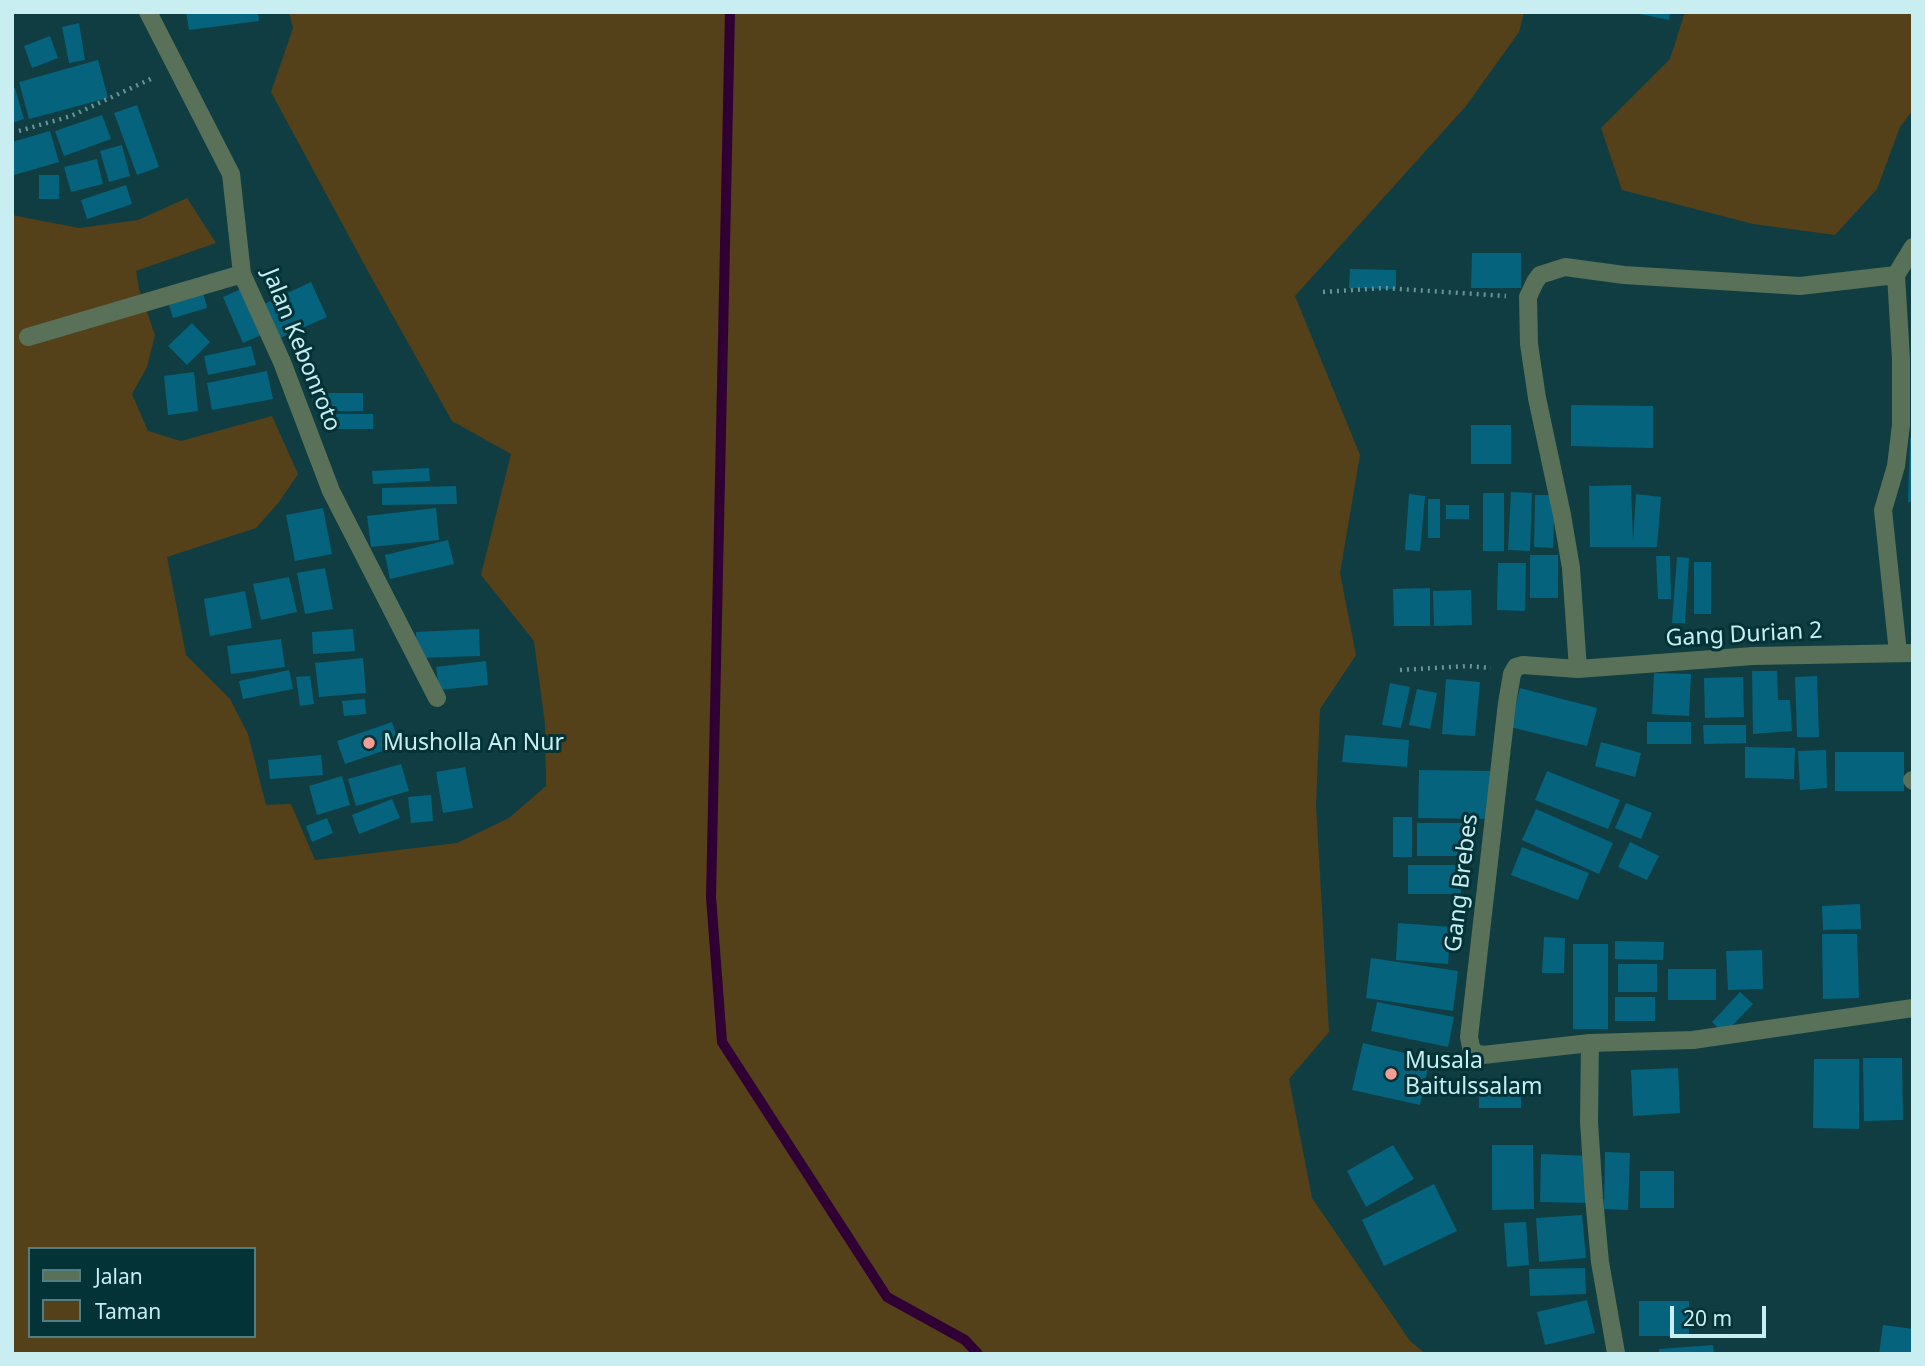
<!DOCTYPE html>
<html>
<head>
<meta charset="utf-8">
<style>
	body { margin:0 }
	#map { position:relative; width:1925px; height:1366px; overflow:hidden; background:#103d41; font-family:"Noto Sans",sans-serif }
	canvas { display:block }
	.frame { position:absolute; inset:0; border:14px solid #c8eef2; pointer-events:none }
	.legend { position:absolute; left:28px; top:1247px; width:228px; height:91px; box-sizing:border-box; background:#033237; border:2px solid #527d82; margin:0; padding:9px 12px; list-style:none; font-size:21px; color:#c8eef2 }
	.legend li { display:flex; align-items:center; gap:14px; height:35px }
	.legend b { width:35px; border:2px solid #527d82 }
	.scale { position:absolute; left:1670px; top:1306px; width:96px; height:32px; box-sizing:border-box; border:4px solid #c8eef2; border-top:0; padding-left:9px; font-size:21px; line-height:24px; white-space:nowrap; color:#c8eef2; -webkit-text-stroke:5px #033237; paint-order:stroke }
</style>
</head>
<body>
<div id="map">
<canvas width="1925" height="1366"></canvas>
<div class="frame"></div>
<ul class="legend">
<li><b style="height:9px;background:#597158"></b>Jalan</li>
<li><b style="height:19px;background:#544119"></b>Taman</li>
</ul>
<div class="scale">20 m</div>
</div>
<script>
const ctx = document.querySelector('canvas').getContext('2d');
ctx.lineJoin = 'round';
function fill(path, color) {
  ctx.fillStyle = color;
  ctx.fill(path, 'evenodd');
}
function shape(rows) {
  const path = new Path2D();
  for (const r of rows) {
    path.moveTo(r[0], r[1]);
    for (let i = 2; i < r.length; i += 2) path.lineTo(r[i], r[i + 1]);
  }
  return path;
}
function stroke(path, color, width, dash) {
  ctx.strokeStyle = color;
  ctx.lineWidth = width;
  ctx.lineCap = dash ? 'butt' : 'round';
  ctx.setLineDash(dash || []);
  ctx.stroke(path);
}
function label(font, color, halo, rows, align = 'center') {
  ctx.font = font + ' "Noto Sans",sans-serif';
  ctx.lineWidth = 6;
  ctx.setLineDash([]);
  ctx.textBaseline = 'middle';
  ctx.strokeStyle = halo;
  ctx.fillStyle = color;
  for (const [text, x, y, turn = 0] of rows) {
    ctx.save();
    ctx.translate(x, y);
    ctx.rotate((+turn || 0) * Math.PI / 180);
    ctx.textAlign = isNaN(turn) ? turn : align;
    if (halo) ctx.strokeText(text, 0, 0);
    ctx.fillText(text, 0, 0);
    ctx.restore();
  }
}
const green = shape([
	[289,12,1524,12,1519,32,1466,106,1295,296,1360,455,1340,573,1356,655,1320,709,1316,805,1329,1032,1289,1079,1312,1198,1410,1341,1426,1354,12,1354,12,215,79,228,138,220,187,198,216,243,136,271,139,289,155,335,147,367,132,394,148,431,181,441,272,416,298,474,279,502,256,528,167,557,186,655,230,699,248,734,266,805,291,804,315,860,457,843,509,818,546,786,545,724,534,641,481,575,511,454,452,421,370,275,271,92,293,28],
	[30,1249,254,1249,254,1336,30,1336],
	[1685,12,1913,12,1913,110,1900,127,1877,189,1835,235,1753,224,1622,190,1601,128,1670,59]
]);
const stream = shape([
	[730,12,711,897,722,1042,887,1297,965,1340,978,1354]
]);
const building = shape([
	[186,12,258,12,259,21,189,30],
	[1630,12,1670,12,1669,20],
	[79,23,85,60,69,63,62,27],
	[50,36,58,58,32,68,24,46],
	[98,60,108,98,29,119,19,82],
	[15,88,24,119,12,123,12,89],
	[137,105,159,167,137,175,114,113],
	[102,115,111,139,64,156,55,131],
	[50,131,59,162,14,175,12,142],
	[122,145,130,176,109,182,100,151],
	[97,159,103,184,71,192,64,167],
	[39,175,59,175,59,199,39,199],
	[126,185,132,204,87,219,81,200],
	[1472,253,1521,253,1521,288,1471,288],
	[1350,269,1396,270,1396,289,1349,288],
	[311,282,327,317,278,339,262,305],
	[241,289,261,335,243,343,223,297],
	[203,292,207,308,173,318,168,302],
	[192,323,210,342,187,365,168,346],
	[251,346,256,365,208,375,204,356],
	[267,371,273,399,212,410,207,383],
	[194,372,198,411,168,415,164,376],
	[318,393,363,393,363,411,318,411],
	[1571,405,1653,406,1653,448,1571,446],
	[336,414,373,414,373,429,336,429],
	[1471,425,1511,425,1511,464,1471,464],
	[1910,438,1913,439,1913,502,1908,502],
	[429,468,430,481,373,484,372,471],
	[1631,485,1633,541,1636,494,1661,497,1657,547,1590,547,1589,486],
	[456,486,457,504,382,505,382,488],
	[1511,492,1532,493,1530,551,1508,550],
	[1483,493,1504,493,1504,551,1483,551],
	[1409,494,1425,496,1420,551,1405,550],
	[1535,495,1555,495,1553,548,1534,547],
	[1428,499,1440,499,1440,538,1428,538],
	[1446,505,1469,505,1469,519,1446,519],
	[323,508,332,554,295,561,286,515],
	[436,508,439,540,371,547,367,516],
	[448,540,454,564,390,579,385,555],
	[1530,555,1558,555,1558,598,1530,598],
	[1656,556,1670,556,1671,599,1658,599],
	[1677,557,1689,558,1685,623,1672,623],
	[1694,562,1711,562,1711,614,1694,614],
	[1498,563,1526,563,1525,611,1497,610],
	[325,568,333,609,305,614,297,573],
	[289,577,297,612,261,620,253,584],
	[1430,588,1430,626,1394,626,1393,589],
	[1471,590,1472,625,1434,626,1433,591],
	[245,591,252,628,210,636,204,599],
	[353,629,355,651,313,654,312,632],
	[479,629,480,656,417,658,416,632],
	[281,639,285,667,231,674,227,646],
	[363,658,366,693,319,697,315,663],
	[486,661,488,685,439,690,436,667],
	[289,670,293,689,243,699,239,681],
	[1752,671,1777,671,1778,700,1790,700,1792,731,1753,734],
	[1654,673,1691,674,1689,716,1652,714],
	[310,676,314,704,300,706,296,677],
	[1817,676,1819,737,1797,737,1795,677],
	[1743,677,1744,717,1705,718,1704,678],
	[1446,679,1480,682,1475,736,1442,734],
	[1390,683,1410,687,1401,728,1382,725],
	[1520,688,1597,708,1587,746,1510,727],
	[1417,689,1437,693,1430,729,1409,725],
	[365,699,366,714,344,716,342,701],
	[392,722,400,745,345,764,337,741],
	[1647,722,1691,722,1691,744,1647,744],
	[1703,725,1746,725,1746,743,1704,744],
	[1345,735,1409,740,1407,767,1342,762],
	[1601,742,1641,753,1635,777,1595,766],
	[1745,747,1795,748,1794,779,1745,778],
	[1826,750,1827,788,1800,790,1798,751],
	[1835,752,1904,752,1904,791,1835,791],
	[321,755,323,775,270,779,268,760],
	[401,764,409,791,356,806,348,779],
	[465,767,473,808,443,813,436,772],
	[1419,770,1492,771,1491,819,1418,818],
	[1547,771,1620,800,1608,829,1535,800],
	[342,776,350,805,317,815,309,786],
	[431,795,433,821,411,823,408,797],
	[392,799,400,818,359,834,352,815],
	[1626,803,1652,813,1641,839,1615,828],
	[1536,809,1613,843,1599,874,1522,840],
	[1393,817,1412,817,1412,857,1393,857],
	[327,818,333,833,312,842,306,826],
	[1417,823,1462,823,1462,856,1417,856],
	[1630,842,1659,856,1647,880,1618,867],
	[1522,847,1589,873,1578,900,1511,875],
	[1408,865,1461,865,1461,894,1408,894],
	[1860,904,1861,929,1823,930,1822,906],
	[1398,923,1451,927,1448,964,1396,960],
	[1822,934,1857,934,1859,998,1823,999],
	[1544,937,1565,938,1564,973,1542,973],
	[1615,941,1664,942,1663,960,1615,959],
	[1573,944,1608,944,1608,1029,1573,1029],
	[1762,950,1763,989,1728,990,1726,951],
	[1371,958,1458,971,1453,1011,1366,998],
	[1618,964,1657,964,1657,992,1618,992],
	[1668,969,1716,969,1716,1000,1668,1000],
	[1740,992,1753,1004,1724,1034,1712,1022],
	[1615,997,1655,997,1655,1021,1615,1021],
	[1377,1002,1454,1017,1448,1047,1371,1031],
	[1363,1043,1430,1059,1420,1105,1352,1090],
	[1863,1058,1902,1058,1903,1120,1864,1121],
	[1814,1059,1859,1059,1859,1129,1813,1128],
	[1678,1068,1680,1113,1633,1116,1631,1070],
	[1479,1085,1521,1085,1521,1108,1479,1108],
	[1393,1145,1414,1179,1366,1207,1347,1171],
	[1492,1145,1533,1145,1534,1209,1492,1210],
	[1605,1152,1630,1153,1628,1210,1604,1209],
	[1541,1154,1590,1156,1588,1203,1540,1202],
	[1640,1171,1674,1171,1674,1208,1640,1208],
	[1434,1184,1457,1231,1384,1266,1362,1220],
	[1582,1215,1586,1258,1539,1262,1536,1218],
	[1526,1222,1529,1265,1507,1267,1504,1223],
	[1585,1268,1586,1294,1530,1296,1529,1269],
	[1587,1300,1595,1333,1545,1345,1537,1312],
	[1639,1301,1689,1301,1689,1336,1639,1336],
	[1883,1325,1913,1329,1913,1354,1879,1354],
	[1713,1345,1714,1354,1659,1354,1659,1349]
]);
const path = shape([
	[19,131,71,116,155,77],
	[1323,292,1384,288,1506,296],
	[1400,670,1468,666,1491,668]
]);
const minor = shape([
	[148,12,231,174,242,274,282,362,331,491,437,698],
	[28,337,242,274],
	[1898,653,1883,510,1896,466,1901,425,1901,359,1896,275,1913,247],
	[1913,653,1753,656,1578,669,1523,665,1516,667,1512,674,1507,703,1469,1037,1471,1047,1475,1053,1483,1055,1590,1043,1693,1040,1913,1008],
	[1578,669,1571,568,1562,515,1537,398,1529,344,1528,297,1535,282,1540,275,1565,267,1624,275,1800,286,1896,275],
	[1912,780,1913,781],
	[1590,1043,1589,1122,1594,1198,1600,1262,1616,1353]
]);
const markers = [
	[369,743,7,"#f59c95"],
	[1391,1074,7,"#f59c95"]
];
const streetNames = [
	["Jalan Kebonroto",301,350,68],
	["Gang Durian 2",1744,635,-3],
	["Gang Brebes",1462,883,-83]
];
const poiNames = [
	["Musholla An Nur",383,743],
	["Musala",1405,1061],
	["Baitulssalam",1405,1087]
];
fill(green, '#544119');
stroke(stream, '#300034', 10);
fill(building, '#05637d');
stroke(path, '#6a9397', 4.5, [2, 5]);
stroke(minor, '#597158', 18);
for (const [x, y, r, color] of markers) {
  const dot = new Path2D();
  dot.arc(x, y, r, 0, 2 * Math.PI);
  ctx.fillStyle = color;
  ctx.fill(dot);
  stroke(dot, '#033237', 2.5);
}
label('23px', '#c8eef2', '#033237', streetNames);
label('23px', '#c8eef2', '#033237', poiNames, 'left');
</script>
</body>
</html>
